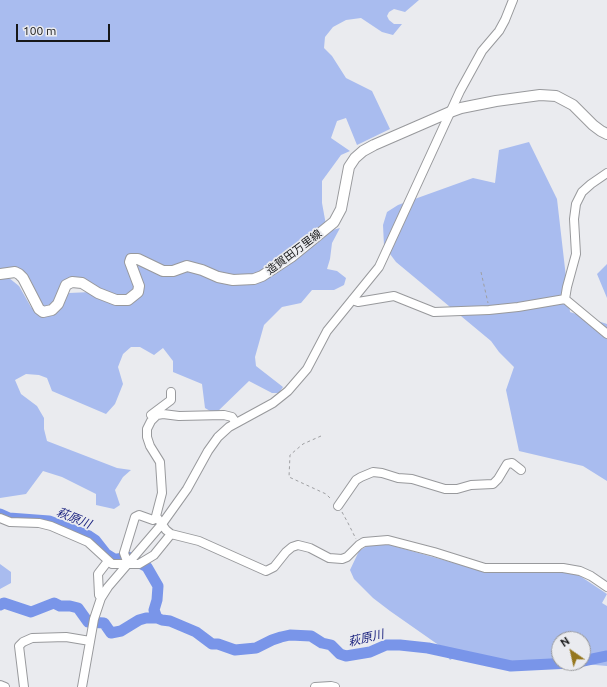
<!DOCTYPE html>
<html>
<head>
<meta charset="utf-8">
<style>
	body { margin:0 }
	#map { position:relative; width:607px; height:687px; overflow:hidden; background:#eaebef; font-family:Ubuntu,sans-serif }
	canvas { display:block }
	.north { position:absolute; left:551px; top:631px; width:40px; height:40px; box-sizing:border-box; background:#eaebef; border:1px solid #969799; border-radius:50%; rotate:326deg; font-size:11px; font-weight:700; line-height:16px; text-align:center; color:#171819 }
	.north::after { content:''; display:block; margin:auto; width:14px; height:18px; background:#95771e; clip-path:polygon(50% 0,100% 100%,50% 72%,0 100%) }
	.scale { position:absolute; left:16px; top:24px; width:94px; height:18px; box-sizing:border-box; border:2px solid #171819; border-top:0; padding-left:5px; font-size:12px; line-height:14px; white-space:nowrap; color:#171819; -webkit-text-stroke:3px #eaebef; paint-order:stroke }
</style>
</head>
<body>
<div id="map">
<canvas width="607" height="687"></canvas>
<div class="north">N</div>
<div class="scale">100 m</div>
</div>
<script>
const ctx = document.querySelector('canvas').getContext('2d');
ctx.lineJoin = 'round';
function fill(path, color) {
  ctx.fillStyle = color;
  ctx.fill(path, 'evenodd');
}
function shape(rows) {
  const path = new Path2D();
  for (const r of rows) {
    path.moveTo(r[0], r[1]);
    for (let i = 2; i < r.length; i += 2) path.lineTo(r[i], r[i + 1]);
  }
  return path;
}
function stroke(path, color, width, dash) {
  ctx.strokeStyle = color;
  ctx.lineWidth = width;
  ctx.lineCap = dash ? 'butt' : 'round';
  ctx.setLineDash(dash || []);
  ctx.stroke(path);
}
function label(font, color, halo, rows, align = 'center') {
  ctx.font = font + ' Ubuntu,"Noto Sans JP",sans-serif';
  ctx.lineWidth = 3.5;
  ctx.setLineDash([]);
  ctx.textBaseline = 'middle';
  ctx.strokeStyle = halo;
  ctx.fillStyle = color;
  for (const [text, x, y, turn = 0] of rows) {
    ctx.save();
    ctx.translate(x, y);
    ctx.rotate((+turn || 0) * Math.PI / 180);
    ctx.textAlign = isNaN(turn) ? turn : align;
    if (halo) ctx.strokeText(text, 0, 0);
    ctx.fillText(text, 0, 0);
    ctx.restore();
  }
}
const forest = shape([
	[0,0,419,0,405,12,394,9,389,12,387,16,389,20,394,24,402,24,393,35,382,32,361,18,346,20,333,27,325,37,324,48,332,56,346,78,372,91,390,129,357,145,346,118,337,121,331,138,350,151,341,155,322,181,322,203,326,225,261,274,244,278,172,269,130,257,136,291,123,298,77,280,56,303,43,310,25,277,0,272],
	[529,142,557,199,570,312,607,324,607,481,583,466,519,451,506,390,514,367,499,352,491,341,396,262,384,246,383,225,387,212,398,205,473,178,495,183,499,150],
	[340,228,332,243,330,259,327,269,337,271,346,278,344,285,334,290,312,290,301,303,282,307,264,325,255,357,256,366,283,387,279,393,272,393,249,381,215,414,205,408,202,384,173,372,173,361,163,348,154,355,140,347,131,347,123,354,118,367,123,384,115,404,106,414,52,391,47,378,39,375,26,374,15,380,21,394,37,406,44,418,44,429,47,441,117,468,131,470,123,477,115,490,120,505,114,509,96,505,96,494,62,477,43,471,26,494,0,498,0,277,9,278,19,286,31,307,36,312,58,310,69,293,91,292,117,304,141,292,136,266,141,265,189,269,249,283,329,231],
	[607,264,607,298,597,274],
	[374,544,390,545,490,573,570,573,580,576,607,594,602,603,607,606,607,666,572,663,583,663,583,639,559,639,559,663,563,663,498,668,463,653,450,660,440,646,390,611,373,598,354,579,350,570,359,551,367,546],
	[0,564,11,572,11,583,0,589]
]);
const river = shape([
	[0,514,9,518,49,521,89,536,95,540,106,554,114,559,118,559,128,557,147,567,158,586,157,600,154,610,157,618],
	[0,605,4,603,31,612,54,603,60,606,70,606,78,608,88,622,104,623,111,633,121,631,139,620,146,618,157,618,162,620,170,621,196,632,212,644,218,644,235,650,256,648,272,640,281,637,290,635,311,636,322,643,331,645,340,654,346,656,370,652,386,645,400,645,428,648,511,666,571,663],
	[583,661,607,656]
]);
const path = shape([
	[481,272,488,303],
	[321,436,303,444,290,455,289,477,326,494,332,500],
	[342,512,348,523,356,539]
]);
const minor = shape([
	[565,299,567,287,576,254,574,219,576,204,582,192,591,184,607,173],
	[352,300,358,302,394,296,434,312,489,310,518,307,565,299,607,334],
	[151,415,171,400,171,392],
	[338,506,356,480,361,477,373,472,382,473,398,478,412,479,445,489,457,489,471,485,493,484,498,479,507,464,512,463,521,470],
	[0,518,10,522,39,523,51,526,88,542,112,564,139,564,154,555,171,534,199,541,266,571,274,567,286,552,292,547,298,545,310,548,329,558,342,559,347,557,359,545,364,542,388,540,434,552,485,568,563,568,580,571,591,576,607,587],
	[171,534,166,530,156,516,162,493,160,462,150,446,147,437,147,429,151,421,157,415,163,414,179,416,224,415,232,417,236,423],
	[128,564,124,553,135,517,139,515,153,520,156,518],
	[101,598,99,595,98,574,108,561],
	[0,685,5,687],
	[24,687,19,646,23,642,32,638,66,637,90,641],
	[82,687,94,619,101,598,108,587,162,524,187,489,208,451,218,437,229,427,273,403,288,391,307,369,327,331,379,267,460,91,482,51,499,31,505,20,513,0],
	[315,687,331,686,335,687]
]);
const major = shape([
	[0,274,15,272,19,274,23,278,39,309,43,312,52,310,58,304,66,285,72,282,82,283,98,293,116,300,128,300,138,292,139,286,130,262,131,259,138,259,163,271,173,271,187,266,202,270,218,277,233,280,254,279,262,276,291,257,334,222,341,209,349,167,355,158,363,151,374,145,450,112,461,108,496,101,540,95,556,96,573,105,593,125,601,131,607,134]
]);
const streetNames = [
	["造賀田万里線",294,252,-37]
];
const waterNames = [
	["萩原川",74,518,22],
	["萩原川",366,638,-13]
];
fill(forest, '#a9bcef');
stroke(river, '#7995e9', 11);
stroke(minor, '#98999c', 10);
stroke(major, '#98999c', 12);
stroke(path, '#9e9fa2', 1, [3, 3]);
stroke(minor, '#fff', 8);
stroke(major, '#fff', 10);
label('11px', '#171819', '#eaebef', streetNames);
label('italic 12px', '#121a7a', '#eaebef', waterNames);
</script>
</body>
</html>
